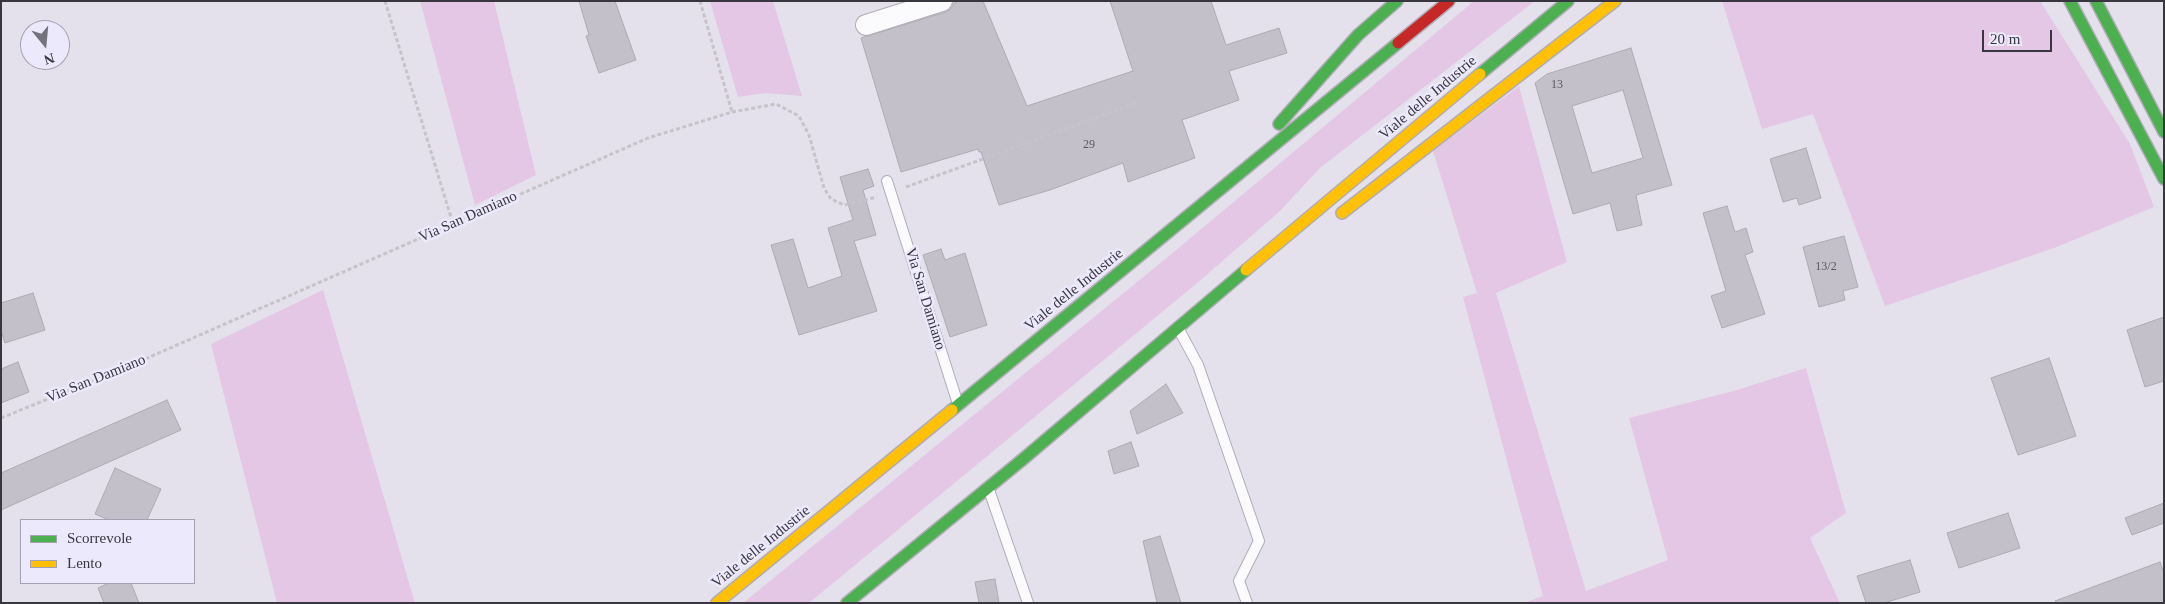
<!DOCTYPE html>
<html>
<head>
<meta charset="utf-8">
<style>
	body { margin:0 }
	#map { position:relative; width:2165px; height:604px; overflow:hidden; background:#e4e1ed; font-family:"Times New Roman",serif }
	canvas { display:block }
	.frame { position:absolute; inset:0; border:2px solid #38363f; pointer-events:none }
	.legend { position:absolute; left:20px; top:519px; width:175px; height:65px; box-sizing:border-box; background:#ece9fc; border:1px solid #a4a1b0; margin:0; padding:6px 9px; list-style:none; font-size:15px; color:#38363f }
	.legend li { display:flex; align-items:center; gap:10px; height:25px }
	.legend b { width:25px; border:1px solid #a4a1b0 }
	.north { position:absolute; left:20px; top:20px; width:50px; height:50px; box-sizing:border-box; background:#ece9fc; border:1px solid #a4a1b0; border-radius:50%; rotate:163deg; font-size:14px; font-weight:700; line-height:20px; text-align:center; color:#38363f }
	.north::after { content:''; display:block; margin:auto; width:18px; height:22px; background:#74727c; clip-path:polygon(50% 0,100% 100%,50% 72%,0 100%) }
	.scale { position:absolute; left:1982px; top:30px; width:70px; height:22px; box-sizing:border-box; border:2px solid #38363f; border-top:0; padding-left:6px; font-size:15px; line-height:18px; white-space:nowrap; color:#38363f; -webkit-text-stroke:4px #ece9fc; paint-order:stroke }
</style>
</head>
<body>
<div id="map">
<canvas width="2165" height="604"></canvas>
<div class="frame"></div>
<ul class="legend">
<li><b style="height:6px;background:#4caf50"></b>Scorrevole</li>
<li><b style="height:6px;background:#ffc107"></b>Lento</li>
</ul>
<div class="north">N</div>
<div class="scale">20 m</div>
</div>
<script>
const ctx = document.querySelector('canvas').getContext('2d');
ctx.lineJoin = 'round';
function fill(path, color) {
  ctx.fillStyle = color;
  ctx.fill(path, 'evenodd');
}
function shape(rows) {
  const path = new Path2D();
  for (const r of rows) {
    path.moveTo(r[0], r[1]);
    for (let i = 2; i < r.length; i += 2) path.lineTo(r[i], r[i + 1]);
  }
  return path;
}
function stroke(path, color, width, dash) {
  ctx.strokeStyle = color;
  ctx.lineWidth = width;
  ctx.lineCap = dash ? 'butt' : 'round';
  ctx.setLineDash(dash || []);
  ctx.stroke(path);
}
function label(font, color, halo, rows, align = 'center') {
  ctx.font = font + ' "Times New Roman",serif';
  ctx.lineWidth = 5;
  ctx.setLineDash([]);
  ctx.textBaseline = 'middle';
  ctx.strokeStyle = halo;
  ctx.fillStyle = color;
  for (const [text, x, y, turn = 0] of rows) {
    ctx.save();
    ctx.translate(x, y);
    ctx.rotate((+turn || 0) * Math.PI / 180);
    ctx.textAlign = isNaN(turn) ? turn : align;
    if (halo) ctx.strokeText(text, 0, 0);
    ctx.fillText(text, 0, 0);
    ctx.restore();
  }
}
const green = shape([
	[420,1,494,1,536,175,475,205],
	[710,1,773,1,802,96,765,93,738,97],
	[1474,1,1535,1,1320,168,1279,212,1196,284,809,603,743,603,1169,256],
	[1722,1,2040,1,2130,144,2154,207,2054,248,1885,306,1813,114,1762,129],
	[1519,86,1567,262,1496,293,1586,591,1668,560,1629,418,1737,390,1806,368,1846,513,1810,538,1840,603,1524,603,1543,596,1463,297,1477,293,1433,151],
	[323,290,415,603,277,603,211,344]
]);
const building = shape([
	[579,1,615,1,636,60,599,73,586,36,589,35,579,1],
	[959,1,983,1,1027,106,1133,71,1110,1,1211,1,1226,45,1279,28,1287,53,1229,71,1239,100,1182,120,1195,158,1128,182,1123,163,1050,190,999,205,981,152,979,152,978,149,901,172,861,38,946,12,951,9,954,3,959,1],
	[1631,48,1672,185,1636,195,1642,225,1617,231,1610,203,1573,214,1535,83,1547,74,1631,48],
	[1623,90,1643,158,1592,173,1572,106,1623,90],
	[1806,148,1821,198,1799,205,1797,198,1783,202,1770,159,1806,148],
	[868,169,874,186,863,190,876,235,854,241,877,311,799,335,771,245,793,239,808,288,842,276,828,228,853,220,840,177,868,169],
	[1727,206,1735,232,1746,228,1753,252,1745,255,1765,314,1722,328,1711,296,1726,291,1703,213,1727,206],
	[1844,236,1858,287,1843,291,1845,300,1819,307,1803,247,1844,236],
	[941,249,945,260,965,253,987,325,950,337,923,255,941,249],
	[33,293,45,330,5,343,1,331,1,303,33,293],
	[2164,317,2164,381,2145,387,2127,330,2164,317],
	[2049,358,2076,436,2018,455,1991,378,2049,358],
	[18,362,29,392,1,403,1,369,18,362],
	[1166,384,1183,413,1137,434,1130,411,1166,384],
	[167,400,181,430,1,510,1,473,167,400],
	[1131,442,1139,466,1114,474,1108,451,1131,442],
	[115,468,161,489,147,520,109,520,95,514,115,468],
	[2164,503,2164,523,2132,535,2125,518,2164,503],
	[2008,513,2020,548,1959,568,1947,533,2008,513],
	[1160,536,1181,603,1157,603,1143,541,1160,536],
	[1910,560,1920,592,1884,603,1866,603,1857,576,1910,560],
	[2160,562,2164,573,2164,603,2056,603,2055,601,2160,562],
	[995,579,999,603,979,603,975,582,995,579],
	[109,583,131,583,139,603,104,603,98,588,109,583]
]);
const path = shape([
	[385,1,453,224],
	[700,1,732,112],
	[906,187,1136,103],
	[1,418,127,367,648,138,732,112,776,104,799,116,809,135,824,188,831,199,844,205,877,197]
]);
const lane = shape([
	[887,181,958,404],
	[1178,328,1198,365,1259,541,1239,581,1247,603],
	[989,490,1028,603]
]);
const street = shape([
	[866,25,942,1]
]);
const fast = shape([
	[2070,1,2164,179],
	[2096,1,2164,132],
	[1480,74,1568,1],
	[1279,124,1358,35,1397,1],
	[952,410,1398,43],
	[847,603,1022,460,1246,270]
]);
const slow = shape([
	[1342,213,1615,1],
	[1246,270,1480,74],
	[717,603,952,410]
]);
const jam = shape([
	[1398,43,1449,1]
]);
const numberNames = [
	["13",1557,85],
	["29",1089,145],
	["13/2",1826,267]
];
const streetNames = [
	["Viale delle Industrie",1428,98,-40],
	["Via San Damiano",468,217,-24],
	["Viale delle Industrie",1074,290,-39],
	["Via San Damiano",925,299,73],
	["Via San Damiano",96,379,-22],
	["Viale delle Industrie",761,547,-39]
];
fill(green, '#e4c7e4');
fill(building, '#c4c0c9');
stroke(building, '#aeaab3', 1);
stroke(lane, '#afacb6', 12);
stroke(street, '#afacb6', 22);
stroke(fast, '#afacb6', 14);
stroke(slow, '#afacb6', 14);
stroke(jam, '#afacb6', 14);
stroke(path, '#c6c4c9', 3, [4, 2.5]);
stroke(lane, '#fbfafc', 10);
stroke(street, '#fbfafc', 20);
stroke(fast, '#4caf50', 11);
stroke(slow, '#ffc107', 11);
stroke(jam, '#c62828', 11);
label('12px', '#5b5862', null, numberNames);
label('15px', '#38363f', '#ece9fc', streetNames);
</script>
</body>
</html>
